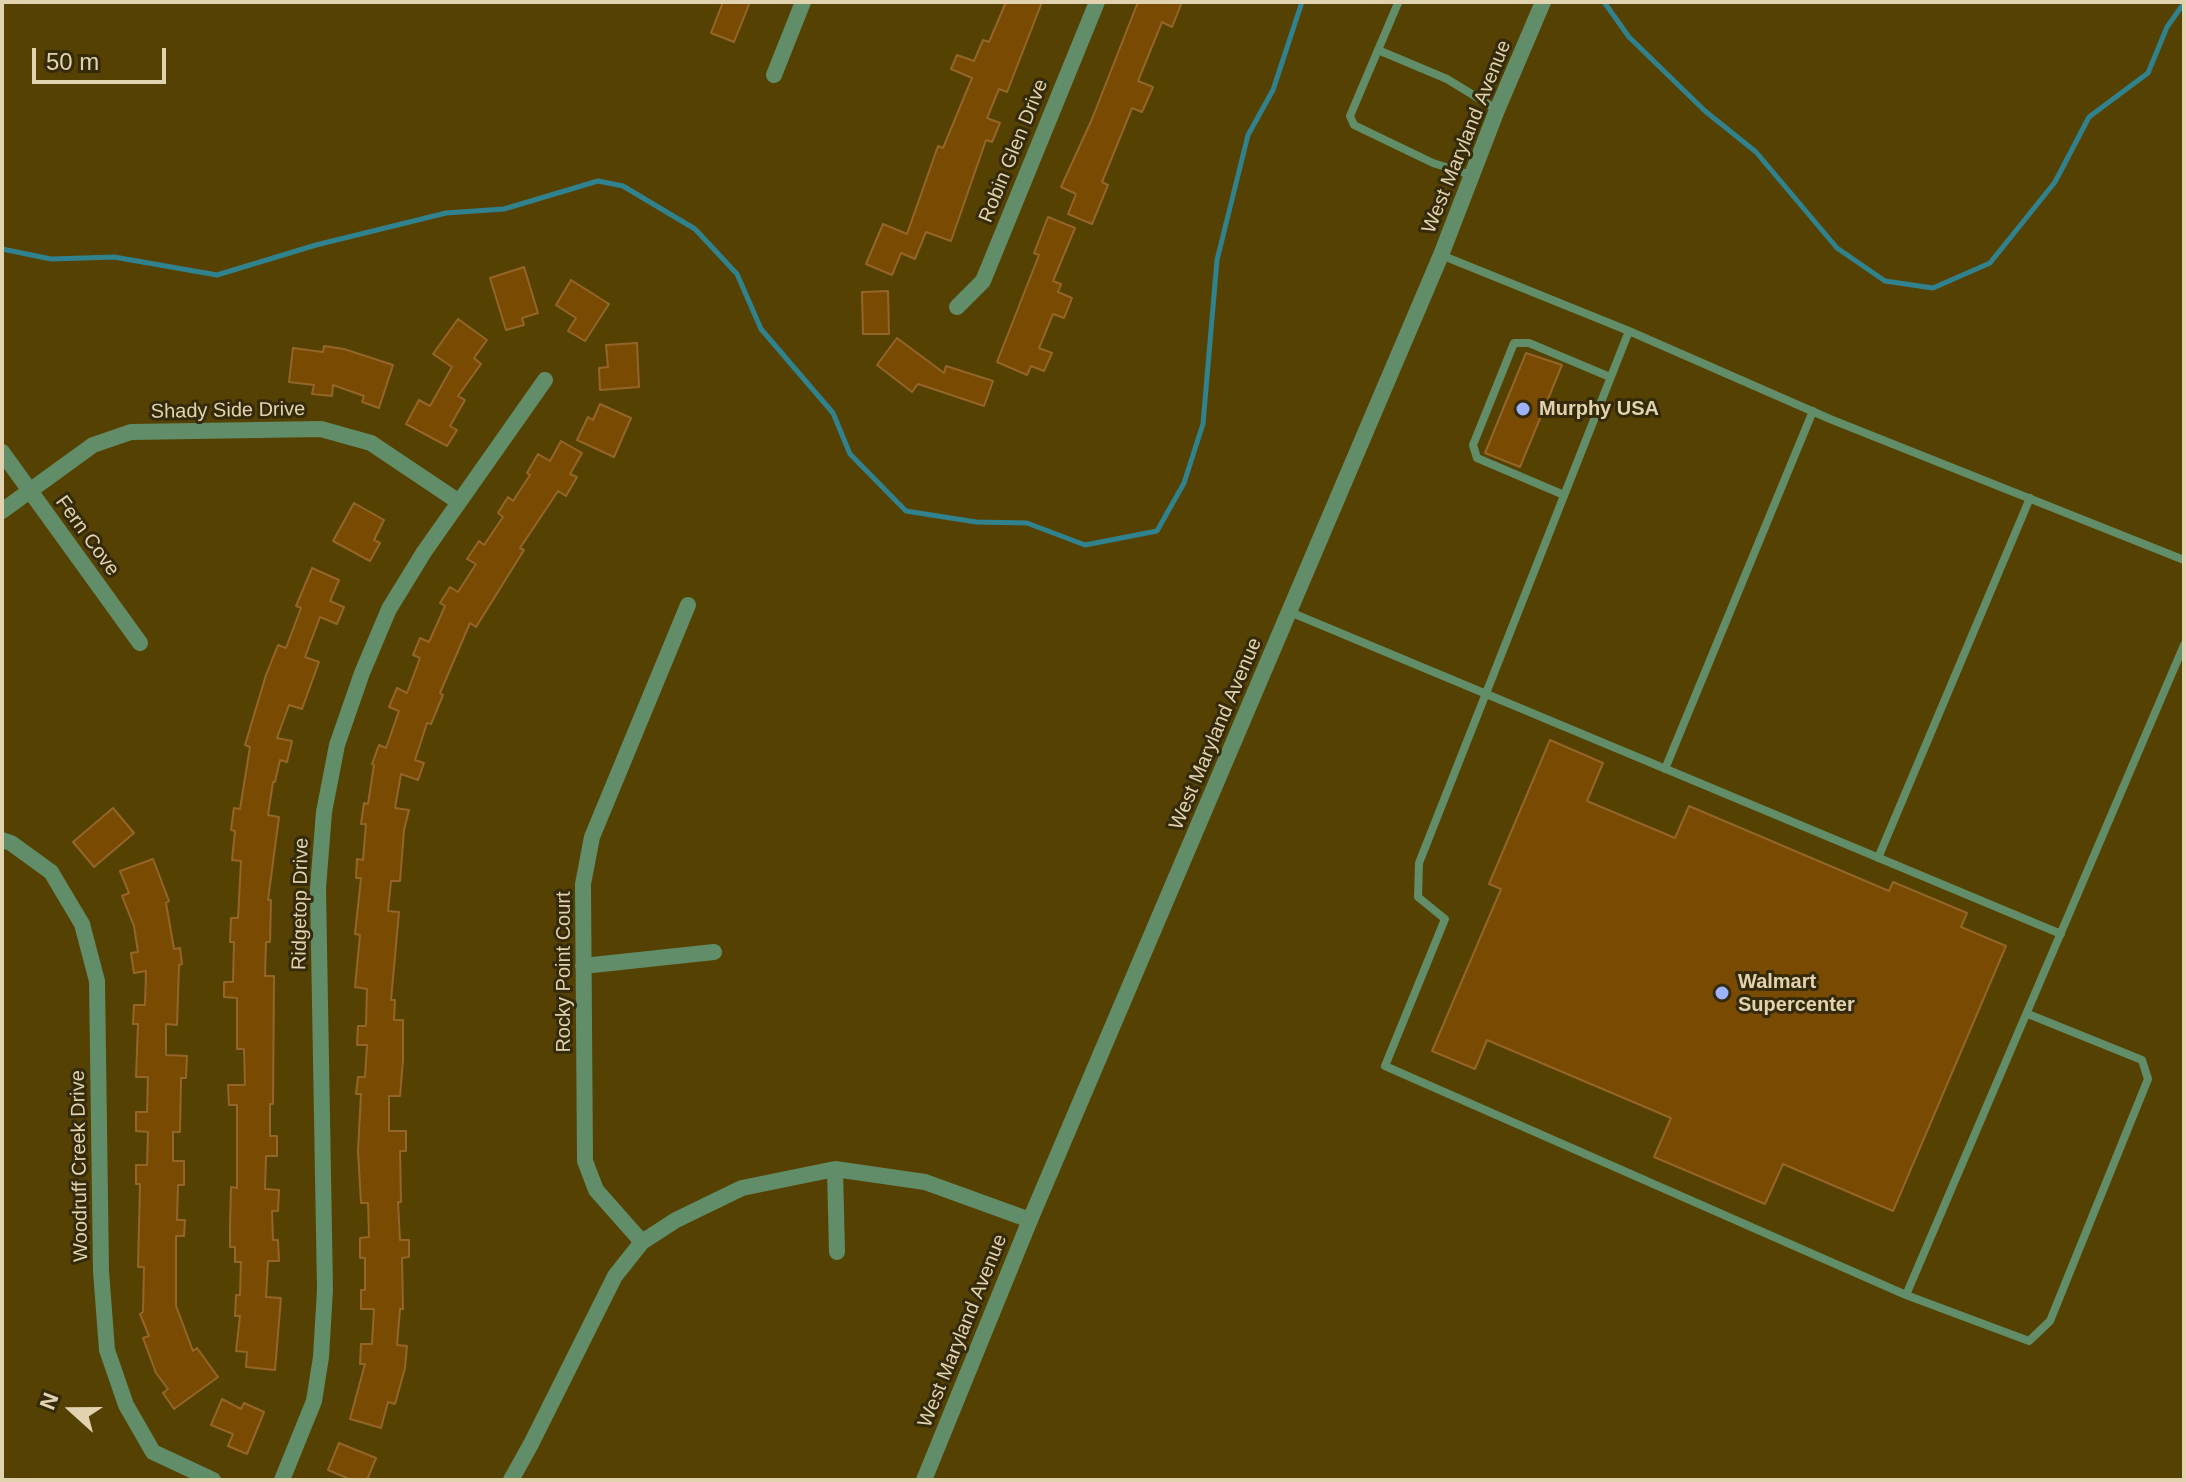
<!DOCTYPE html>
<html>
<head>
<meta charset="utf-8">
<style>
	body { margin:0 }
	#map { position:relative; width:2186px; height:1482px; overflow:hidden; background:#554202; font-family:Helvetica,sans-serif }
	canvas { display:block }
	.frame { position:absolute; inset:0; border:4px solid #e1d3b0; pointer-events:none }
	.north { position:absolute; left:32px; top:1370px; width:80px; height:80px; -webkit-text-stroke:6px #352a0a; paint-order:stroke; rotate:291deg; font-size:22px; font-weight:700; line-height:32px; text-align:center; color:#e1d3b0 }
	.north::after { content:''; display:block; margin:auto; width:28px; height:36px; background:#e1d3b0; clip-path:polygon(50% 0,100% 100%,50% 72%,0 100%) }
	.scale { position:absolute; left:32px; top:48px; width:134px; height:36px; box-sizing:border-box; border:4px solid #e1d3b0; border-top:0; padding-left:10px; font-size:24px; line-height:28px; white-space:nowrap; color:#e1d3b0; -webkit-text-stroke:6px #352a0a; paint-order:stroke }
</style>
</head>
<body>
<div id="map">
<canvas width="2186" height="1482"></canvas>
<div class="frame"></div>
<div class="north">N</div>
<div class="scale">50 m</div>
</div>
<script>
const ctx = document.querySelector('canvas').getContext('2d');
ctx.lineJoin = 'round';
function shape(rows) {
  const path = new Path2D();
  for (const r of rows) {
    path.moveTo(r[0], r[1]);
    for (let i = 2; i < r.length; i += 2) path.lineTo(r[i], r[i + 1]);
  }
  return path;
}
function stroke(path, color, width, dash) {
  ctx.strokeStyle = color;
  ctx.lineWidth = width;
  ctx.lineCap = dash ? 'butt' : 'round';
  ctx.setLineDash(dash || []);
  ctx.stroke(path);
}
function fill(path, color) {
  ctx.fillStyle = color;
  ctx.fill(path, 'evenodd');
}
function label(font, color, halo, rows, align = 'center') {
  ctx.font = font + ' Helvetica,sans-serif';
  ctx.lineWidth = 6;
  ctx.setLineDash([]);
  ctx.textBaseline = 'middle';
  ctx.strokeStyle = halo;
  ctx.fillStyle = color;
  for (const [text, x, y, turn = 0] of rows) {
    ctx.save();
    ctx.translate(x, y);
    ctx.rotate((+turn || 0) * Math.PI / 180);
    ctx.textAlign = isNaN(turn) ? turn : align;
    if (halo) ctx.strokeText(text, 0, 0);
    ctx.fillText(text, 0, 0);
    ctx.restore();
  }
}
const stream = shape([
	[1604,2,1629,37,1705,111,1756,152,1837,248,1885,281,1933,288,1990,263,2055,182,2089,117,2148,73,2167,27,2184,3],
	[2,249,51,259,114,257,217,275,316,245,446,213,504,209,598,181,623,186,695,229,737,274,761,329,833,413,850,454,906,511,976,522,1027,523,1085,545,1157,531,1184,483,1203,424,1217,260,1248,135,1273,90,1302,2]
]);
const building = shape([
	[723,2,750,2,734,42,711,33,723,2],
	[1006,2,1042,2,1007,92,999,89,987,118,1000,123,992,142,986,140,951,241,926,232,915,259,901,253,892,275,866,264,883,224,907,234,938,146,943,148,972,78,951,69,957,55,974,61,983,40,989,42,1006,2],
	[1138,2,1182,2,1172,27,1162,22,1138,81,1153,87,1142,112,1132,108,1102,182,1108,185,1092,224,1068,214,1076,194,1061,187,1092,119,1138,2],
	[1048,217,1075,228,1053,281,1061,284,1058,292,1072,298,1064,318,1053,314,1039,348,1052,353,1044,371,1031,366,1027,375,997,362,1039,255,1034,253,1048,217],
	[524,267,538,313,522,318,524,325,506,330,490,278,524,267],
	[571,280,609,304,585,341,568,331,576,318,556,305,571,280],
	[888,291,889,334,863,334,862,292,888,291],
	[458,319,487,340,474,358,481,364,458,396,465,400,450,426,457,430,447,446,406,424,419,400,430,406,452,367,433,354,458,319],
	[897,338,944,373,946,366,993,381,984,406,918,384,912,392,877,365,897,338],
	[637,343,639,387,600,390,599,368,608,367,606,345,637,343],
	[324,346,344,349,393,365,379,408,362,402,364,396,333,385,332,396,312,394,314,385,289,382,293,348,323,352,324,346],
	[1526,353,1562,365,1520,467,1485,453,1526,353],
	[600,404,631,418,614,457,577,440,588,417,593,420,600,404],
	[561,441,582,453,570,474,577,477,566,496,558,491,520,548,524,550,476,627,470,623,440,693,443,695,431,724,427,723,415,760,424,763,418,780,401,774,395,808,409,810,404,830,400,881,391,881,388,911,399,912,391,1000,395,1000,394,1020,403,1020,403,1060,400,1096,389,1096,389,1131,406,1131,406,1151,400,1151,401,1202,398,1202,400,1240,409,1240,409,1257,402,1258,403,1309,400,1309,397,1345,407,1346,405,1368,395,1404,388,1402,381,1428,350,1419,365,1364,360,1364,361,1344,372,1344,374,1309,361,1309,361,1290,365,1290,365,1258,360,1258,360,1238,369,1237,368,1203,361,1203,358,1151,361,1094,356,1094,358,1077,365,1077,367,1045,357,1045,358,1026,366,1026,367,989,355,987,360,935,355,934,361,878,356,878,357,859,363,860,366,824,361,824,364,803,368,804,374,765,372,764,379,745,386,748,399,711,389,707,397,688,407,693,420,658,413,655,420,638,429,642,445,606,440,603,450,587,458,592,476,564,467,559,479,541,484,545,503,517,498,513,508,497,513,501,530,475,527,473,538,454,550,461,561,441],
	[354,503,384,520,374,540,380,543,370,561,333,541,354,503],
	[312,568,339,580,330,601,344,607,337,624,320,617,305,657,319,662,302,709,289,705,277,738,292,741,287,762,280,760,275,782,273,782,268,815,279,817,268,900,271,900,270,942,266,942,265,976,274,976,273,1104,270,1104,270,1136,277,1136,277,1156,266,1156,265,1189,279,1190,278,1211,272,1211,273,1240,278,1240,279,1261,268,1261,266,1297,281,1298,275,1370,246,1367,247,1352,236,1351,240,1316,235,1316,236,1295,240,1295,241,1262,235,1262,235,1247,230,1247,230,1225,231,1187,237,1188,237,1105,229,1105,228,1085,245,1085,244,1049,237,1049,237,998,224,997,224,982,233,982,234,942,230,942,231,918,238,918,241,861,232,860,235,831,231,830,234,808,240,809,250,747,245,745,266,675,278,645,286,648,301,608,296,606,312,568],
	[1550,740,1603,763,1587,801,1675,838,1689,806,1889,891,1893,882,1967,913,1961,927,2006,946,1893,1211,1783,1164,1765,1204,1654,1157,1671,1118,1487,1040,1475,1069,1432,1051,1501,889,1489,884,1550,740],
	[113,808,134,833,94,867,73,842,113,808],
	[153,859,169,901,166,903,174,949,180,948,182,964,179,965,177,1025,166,1024,166,1055,187,1056,186,1078,181,1078,180,1132,173,1132,173,1161,184,1161,184,1185,178,1185,177,1220,185,1220,184,1236,176,1236,176,1306,193,1351,197,1348,218,1377,174,1409,163,1393,168,1389,156,1373,143,1338,149,1336,140,1314,143,1312,144,1267,138,1267,140,1184,136,1184,136,1165,147,1165,148,1132,136,1131,136,1112,147,1112,148,1077,136,1077,138,1024,133,1024,134,1005,145,1005,146,971,134,973,131,953,138,952,134,926,122,896,129,893,120,871,153,859],
	[222,1399,241,1409,244,1403,264,1412,247,1454,228,1446,233,1434,211,1425,222,1399],
	[339,1443,376,1458,367,1480,352,1480,328,1470,339,1443]
]);
const service = shape([
	[1398,3,1378,50,1447,79,1496,109],
	[1378,50,1350,116,1354,125,1433,163,1471,175],
	[1441,255,1629,331,1830,419,2184,560],
	[1629,331,1419,863,1418,897,1445,919,1385,1066,1906,1295,2184,645],
	[1564,495,1477,458,1473,445,1514,343,1529,343,1610,377],
	[1290,612,2061,934],
	[1665,769,1813,411],
	[1878,858,2030,498],
	[1906,1295,2029,1341,2050,1321,2148,1079,2142,1060,2028,1014]
]);
const minor = shape([
	[774,75,803,2],
	[957,307,983,281,1097,2],
	[2,452,140,643],
	[2,511,93,445,131,432,321,429,371,443,459,502],
	[2,840,11,843,51,872,82,924,97,981,101,1271,107,1350,126,1405,153,1452,213,1480],
	[583,966,714,952],
	[835,1169,837,1252],
	[642,1242,596,1190,585,1161,583,884,592,837,688,605],
	[282,1480,314,1401,321,1357,325,1290,318,888,324,812,337,745,362,673,389,609,424,552,545,380],
	[511,1480,531,1444,615,1276,642,1242,676,1220,742,1188,835,1169,925,1182,1030,1220]
]);
const tertiary = shape([
	[924,1480,1030,1220,1441,255,1497,110,1543,2]
]);
const markers = [
	[1523,409,8,"#9cb4fd"],
	[1722,993,8,"#9cb4fd"]
];
const streetNames = [
	["West Maryland Avenue",1467,137,-68],
	["Robin Glen Drive",1014,151,-68],
	["Shady Side Drive",228,411,-1],
	["Fern Cove",87,536,54],
	["West Maryland Avenue",1216,734,-67],
	["Ridgetop Drive",301,904,-89],
	["Rocky Point Court",564,972,-90],
	["Woodruff Creek Drive",80,1166,-91],
	["West Maryland Avenue",963,1331,-68]
];
const poiNames = [
	["Murphy USA",1539,409],
	["Walmart",1738,982],
	["Supercenter",1738,1005]
];
stroke(stream, '#30828f', 5);
fill(building, '#794b02');
stroke(building, '#946528', 2);
stroke(service, '#618d69', 8);
stroke(minor, '#618d69', 16);
stroke(tertiary, '#618d69', 16);
for (const [x, y, r, color] of markers) {
  const dot = new Path2D();
  dot.arc(x, y, r, 0, 2 * Math.PI);
  ctx.fillStyle = color;
  ctx.fill(dot);
  stroke(dot, '#352a0a', 3);
}
label('20px', '#e1d3b0', '#352a0a', streetNames);
label('bold 20px', '#e1d3b0', '#352a0a', poiNames, 'left');
</script>
</body>
</html>
